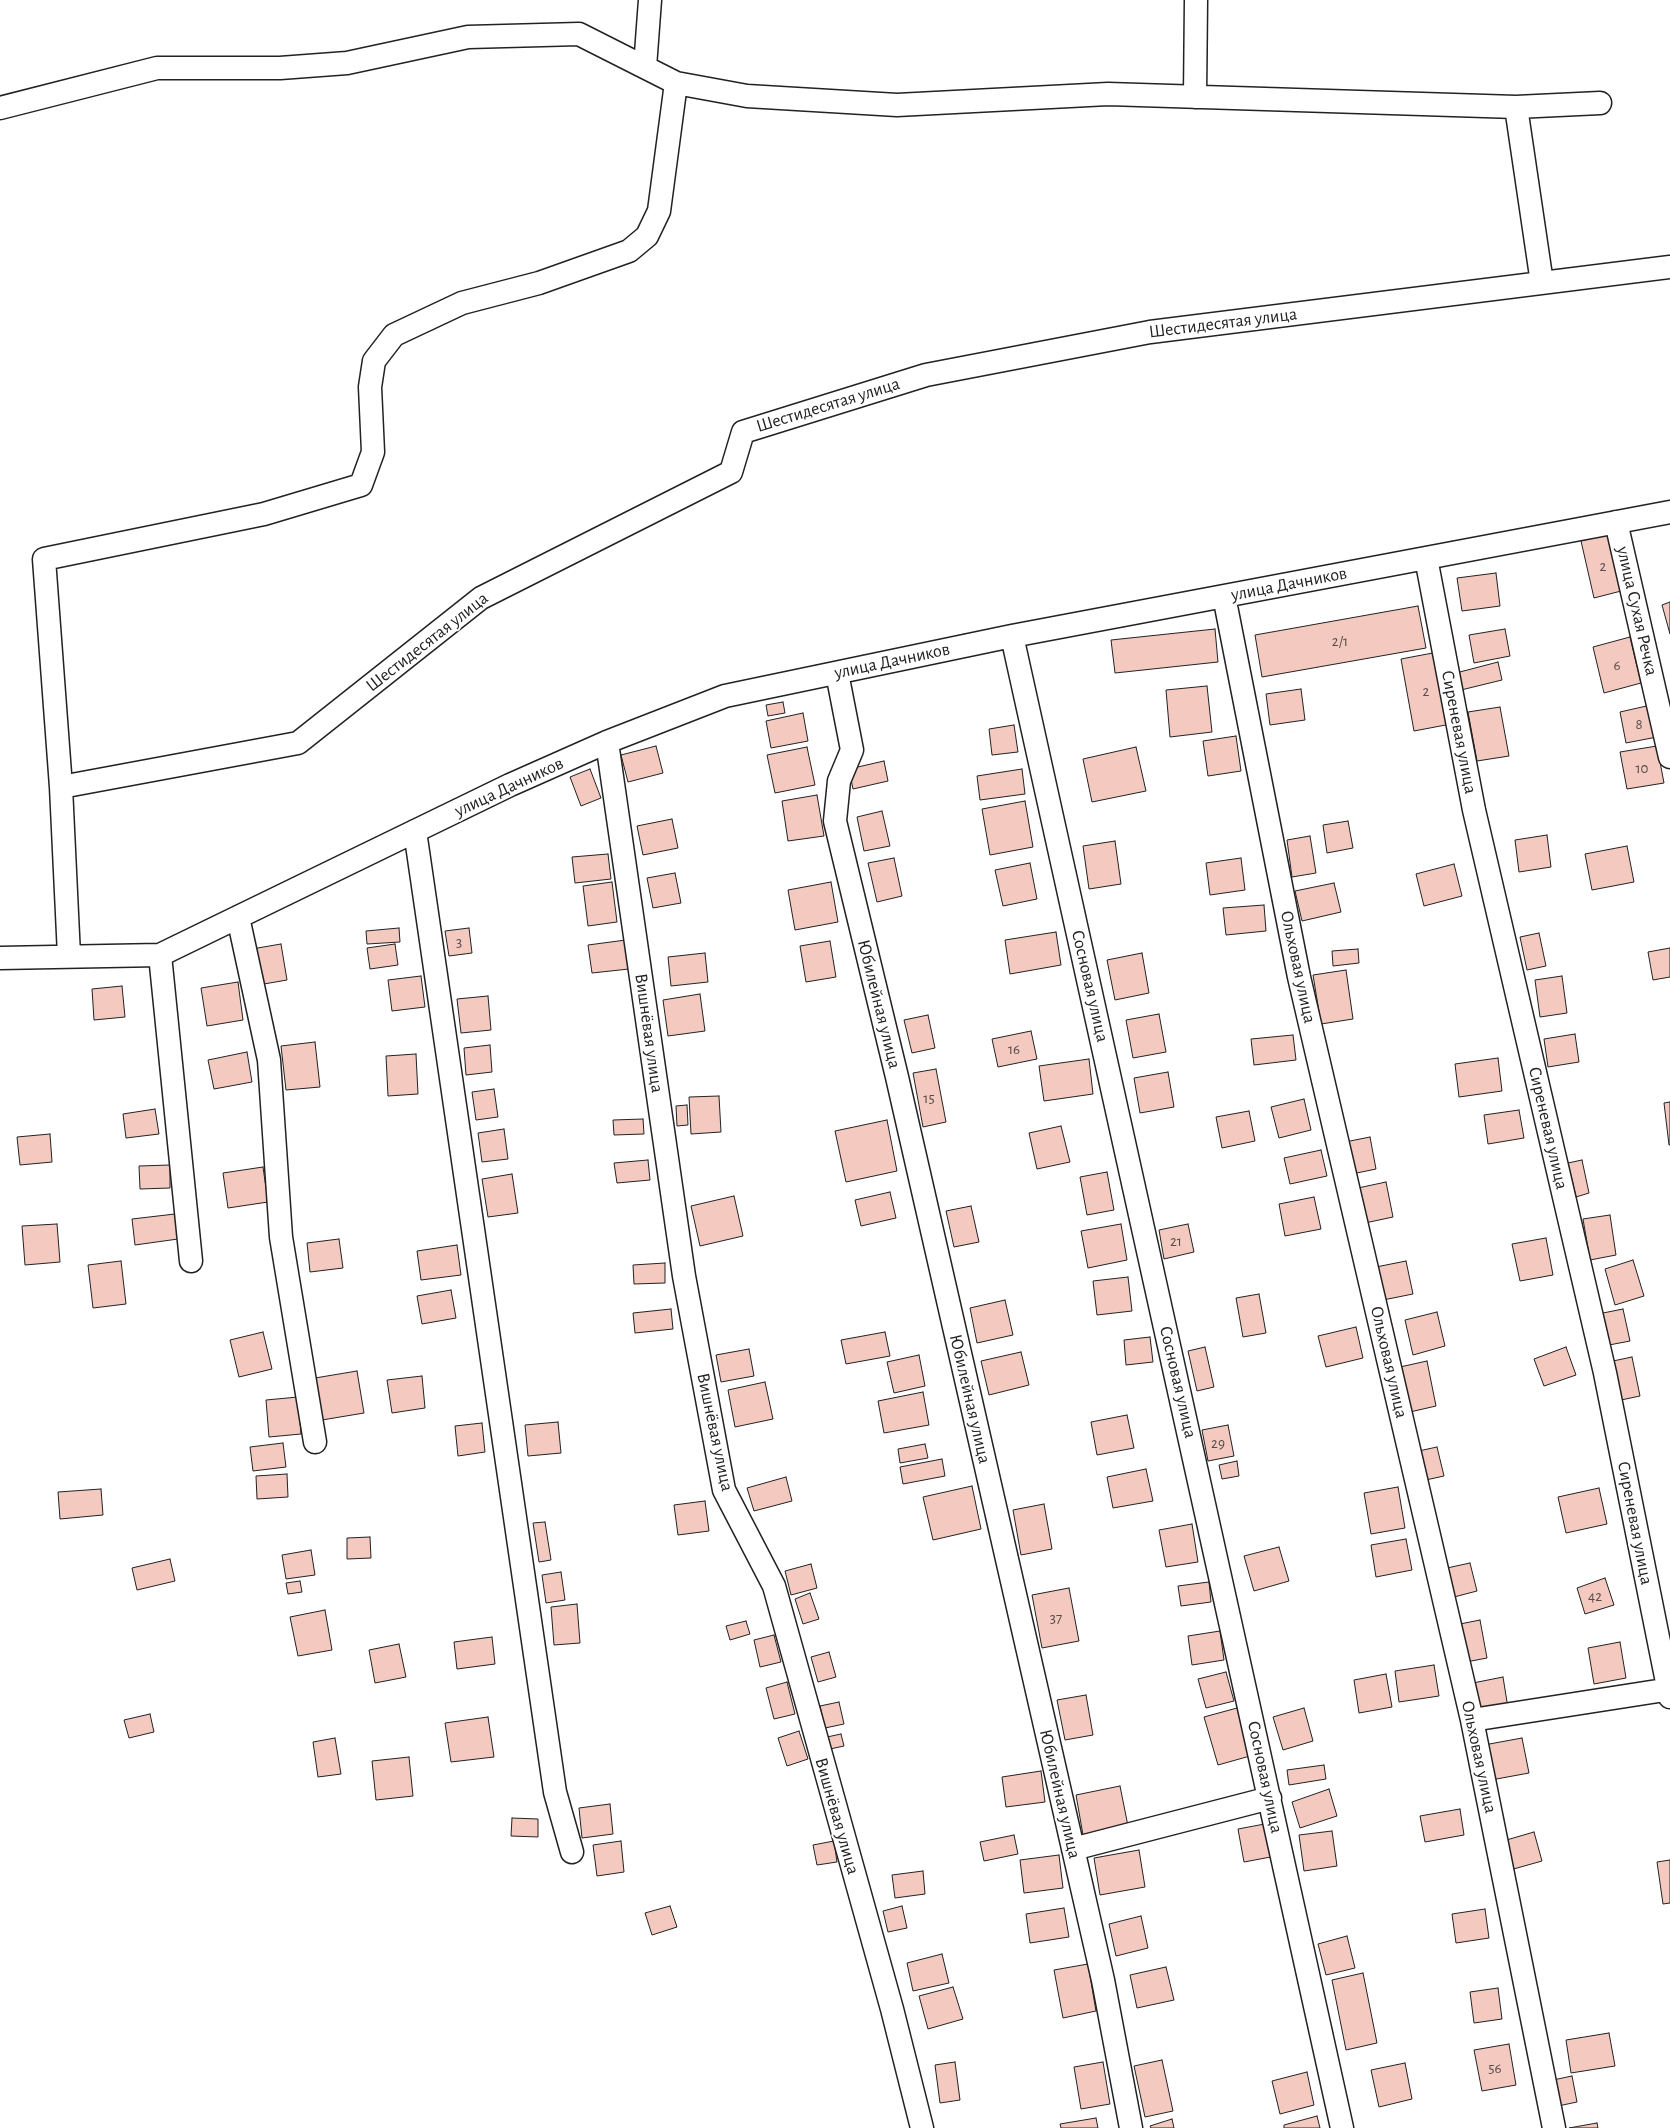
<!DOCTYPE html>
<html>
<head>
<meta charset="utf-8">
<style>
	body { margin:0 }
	canvas { display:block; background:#fff }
</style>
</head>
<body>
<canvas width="1670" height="2128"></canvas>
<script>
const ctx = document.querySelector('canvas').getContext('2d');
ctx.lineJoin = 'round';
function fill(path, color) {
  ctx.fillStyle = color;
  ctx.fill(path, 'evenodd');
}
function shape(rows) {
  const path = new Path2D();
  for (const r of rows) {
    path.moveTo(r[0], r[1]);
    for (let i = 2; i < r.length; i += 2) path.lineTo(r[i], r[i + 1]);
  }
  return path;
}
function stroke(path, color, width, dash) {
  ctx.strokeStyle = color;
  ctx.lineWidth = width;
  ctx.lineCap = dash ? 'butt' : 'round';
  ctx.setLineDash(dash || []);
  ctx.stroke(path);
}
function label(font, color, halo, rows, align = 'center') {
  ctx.font = font + ' "Alegreya Sans",sans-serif';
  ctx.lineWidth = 4;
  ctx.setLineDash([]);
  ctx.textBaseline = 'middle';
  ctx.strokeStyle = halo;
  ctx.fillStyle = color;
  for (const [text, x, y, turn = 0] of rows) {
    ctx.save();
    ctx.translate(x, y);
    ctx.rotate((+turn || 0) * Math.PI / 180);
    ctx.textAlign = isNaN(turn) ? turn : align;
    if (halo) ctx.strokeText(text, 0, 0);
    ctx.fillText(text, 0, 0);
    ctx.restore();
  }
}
const building = shape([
	[1612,533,1625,590,1594,598,1581,541,1612,533],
	[1496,573,1500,606,1462,611,1457,578,1496,573],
	[1670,602,1670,634,1662,605,1670,602],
	[1418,606,1426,648,1262,677,1255,635,1418,606],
	[1215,629,1218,662,1115,673,1111,640,1215,629],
	[1505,629,1510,656,1474,663,1469,635,1505,629],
	[1630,637,1641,683,1604,693,1593,647,1630,637],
	[1438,652,1451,724,1414,731,1401,659,1438,652],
	[1498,662,1502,680,1461,690,1456,673,1498,662],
	[1207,686,1212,732,1170,737,1166,690,1207,686],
	[1301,689,1305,720,1270,725,1266,694,1301,689],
	[783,702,785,713,768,716,766,705,783,702],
	[1651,705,1657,737,1626,743,1620,712,1651,705],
	[1500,707,1509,756,1477,761,1468,712,1500,707],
	[803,713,808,741,771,748,766,721,803,713],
	[1014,725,1018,752,992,755,989,729,1014,725],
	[1236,736,1241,771,1208,776,1203,741,1236,736],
	[656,746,663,773,628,782,621,755,656,746],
	[1657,746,1664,783,1627,789,1620,752,1657,746],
	[807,747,815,785,775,793,767,755,807,747],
	[1136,747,1146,791,1092,802,1083,759,1136,747],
	[884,761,888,781,853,789,849,769,884,761],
	[590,769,601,798,581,806,570,777,590,769],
	[1022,769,1025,794,980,800,977,776,1022,769],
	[817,795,824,836,788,841,782,801,817,795],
	[1025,801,1033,847,990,855,982,809,1025,801],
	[882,811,890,846,864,851,857,817,882,811],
	[672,819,678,848,643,855,637,826,672,819],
	[1348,821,1353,848,1327,853,1323,825,1348,821],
	[1547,835,1551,867,1519,872,1515,840,1547,835],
	[1310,836,1316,873,1292,877,1287,840,1310,836],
	[1115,841,1121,884,1089,889,1083,846,1115,841],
	[1627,846,1634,882,1592,890,1585,854,1627,846],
	[608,854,611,879,575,883,572,857,608,854],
	[894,858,902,896,877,902,868,863,894,858],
	[1241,858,1245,890,1210,895,1206,863,1241,858],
	[1030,863,1037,899,1003,906,995,870,1030,863],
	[1454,864,1462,896,1424,906,1416,874,1454,864],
	[675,873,681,903,653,908,647,878,675,873],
	[612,882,617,922,588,926,583,886,612,882],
	[831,882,838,922,795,930,788,890,831,882],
	[1334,883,1341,912,1302,921,1295,891,1334,883],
	[1264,905,1266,931,1226,935,1223,908,1264,905],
	[399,928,400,942,367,944,366,931,399,928],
	[469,928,472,953,449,956,445,931,469,928],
	[1056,932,1061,965,1010,974,1005,940,1056,932],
	[1539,933,1546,966,1527,970,1520,937,1539,933],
	[626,940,629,969,592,973,588,945,626,940],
	[830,941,836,977,806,982,800,946,830,941],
	[281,944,287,980,258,985,252,949,281,944],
	[395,944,398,965,370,969,367,948,395,944],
	[1670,948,1670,977,1653,980,1648,952,1670,948],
	[1358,949,1359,963,1333,966,1332,951,1358,949],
	[705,953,708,982,671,986,668,957,705,953],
	[1142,953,1149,993,1115,1000,1107,960,1142,953],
	[1346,970,1353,1019,1321,1024,1313,975,1346,970],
	[421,976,425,1007,392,1011,388,980,421,976],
	[1562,976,1567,1013,1540,1017,1535,980,1562,976],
	[238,982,243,1020,207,1026,201,988,238,982],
	[122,986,125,1017,94,1020,92,989,122,986],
	[700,994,705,1031,668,1036,663,1000,700,994],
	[488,996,491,1030,461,1033,457,999,488,996],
	[1159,1014,1166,1052,1133,1058,1126,1020,1159,1014],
	[928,1015,935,1048,912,1053,904,1020,928,1015],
	[1031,1031,1037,1059,998,1067,992,1039,1031,1031],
	[1575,1034,1579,1062,1548,1067,1544,1039,1575,1034],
	[1293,1035,1296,1060,1254,1065,1251,1039,1293,1035],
	[315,1042,320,1087,286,1090,281,1046,315,1042],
	[490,1045,492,1072,466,1075,464,1048,490,1045],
	[247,1052,252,1082,214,1089,208,1060,247,1052],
	[416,1054,418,1094,388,1096,386,1056,416,1054],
	[1498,1058,1502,1091,1459,1097,1455,1064,1498,1058],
	[1089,1059,1093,1094,1044,1101,1039,1066,1089,1059],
	[936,1069,946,1122,923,1127,913,1073,936,1069],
	[1168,1072,1174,1107,1140,1113,1134,1078,1168,1072],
	[494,1089,498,1117,476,1120,472,1092,494,1089],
	[719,1096,721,1132,691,1134,689,1097,719,1096],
	[1304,1099,1311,1130,1279,1138,1271,1107,1304,1099],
	[1670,1102,1670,1145,1669,1145,1664,1103,1670,1102],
	[687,1105,688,1125,677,1126,676,1106,687,1105],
	[155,1109,159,1134,126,1138,123,1114,155,1109],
	[1519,1110,1524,1138,1488,1144,1484,1115,1519,1110],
	[1249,1111,1255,1141,1222,1148,1216,1117,1249,1111],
	[643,1119,644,1134,614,1135,613,1120,643,1119],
	[887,1120,897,1171,846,1182,835,1131,887,1120],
	[1061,1126,1070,1162,1037,1169,1029,1133,1061,1126],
	[504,1129,508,1159,482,1162,478,1133,504,1129],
	[50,1134,52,1162,20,1165,17,1137,50,1134],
	[1370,1137,1376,1169,1352,1174,1345,1142,1370,1137],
	[1321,1150,1327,1176,1290,1184,1284,1158,1321,1150],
	[648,1160,650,1180,617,1183,614,1163,648,1160],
	[1582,1160,1589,1193,1576,1197,1568,1163,1582,1160],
	[170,1165,170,1188,140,1189,139,1166,170,1165],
	[263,1167,268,1202,228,1208,223,1173,263,1167],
	[1107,1172,1114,1210,1087,1215,1080,1177,1107,1172],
	[512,1174,518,1213,488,1217,482,1179,512,1174],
	[1386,1182,1393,1217,1365,1223,1358,1188,1386,1182],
	[890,1192,896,1218,861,1226,855,1200,890,1192],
	[734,1196,743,1236,700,1246,691,1206,734,1196],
	[1314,1197,1321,1229,1285,1236,1279,1204,1314,1197],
	[971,1206,979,1242,954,1247,946,1211,971,1206],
	[175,1214,178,1239,135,1245,132,1219,175,1214],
	[1610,1215,1616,1255,1590,1260,1583,1219,1610,1215],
	[57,1224,60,1262,25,1265,22,1226,57,1224],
	[1121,1224,1127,1260,1088,1268,1081,1231,1121,1224],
	[1188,1224,1194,1252,1164,1259,1159,1230,1188,1224],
	[1546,1238,1553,1275,1520,1281,1512,1244,1546,1238],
	[339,1239,343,1268,310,1272,307,1243,339,1239],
	[457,1245,461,1275,421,1280,417,1251,457,1245],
	[1633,1260,1644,1296,1615,1305,1605,1269,1633,1260],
	[121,1261,126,1304,93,1308,88,1265,121,1261],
	[1406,1261,1413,1294,1383,1300,1376,1267,1406,1261],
	[665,1263,665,1283,634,1284,633,1265,665,1263],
	[1128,1277,1132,1311,1097,1315,1093,1281,1128,1277],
	[451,1290,456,1318,422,1324,417,1296,451,1290],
	[1259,1294,1266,1333,1243,1337,1236,1298,1259,1294],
	[1005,1300,1013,1335,977,1343,970,1308,1005,1300],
	[671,1309,673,1329,635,1333,633,1313,671,1309],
	[1623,1309,1630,1341,1609,1345,1603,1313,1623,1309],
	[1437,1312,1445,1346,1413,1355,1405,1320,1437,1312],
	[1356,1327,1363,1358,1326,1367,1318,1336,1356,1327],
	[263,1332,272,1369,239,1377,230,1340,263,1332],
	[885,1332,890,1356,846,1364,841,1340,885,1332],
	[1150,1337,1153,1362,1126,1365,1124,1340,1150,1337],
	[1205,1347,1214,1387,1197,1391,1188,1351,1205,1347],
	[1566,1347,1576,1375,1544,1386,1534,1359,1566,1347],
	[749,1349,754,1376,721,1382,716,1355,749,1349],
	[1021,1352,1029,1385,989,1395,981,1361,1021,1352],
	[919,1355,925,1386,894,1393,887,1362,919,1355],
	[1632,1357,1640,1396,1621,1400,1613,1361,1632,1357],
	[1427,1361,1436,1406,1410,1412,1400,1367,1427,1361],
	[357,1371,364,1413,322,1420,315,1378,357,1371],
	[422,1376,425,1408,392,1413,387,1380,422,1376],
	[765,1382,773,1419,735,1427,728,1390,765,1382],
	[923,1392,929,1425,884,1433,878,1401,923,1392],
	[298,1397,301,1434,269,1437,266,1400,298,1397],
	[1127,1415,1134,1448,1097,1455,1091,1422,1127,1415],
	[558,1422,561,1453,528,1456,525,1425,558,1422],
	[482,1423,485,1452,458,1456,455,1426,482,1423],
	[1228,1425,1234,1456,1208,1461,1202,1430,1228,1425],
	[283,1443,286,1467,253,1471,250,1447,283,1443],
	[925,1444,928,1458,900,1463,898,1449,925,1444],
	[1437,1447,1444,1476,1421,1481,1414,1452,1437,1447],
	[942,1459,945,1476,903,1484,900,1467,942,1459],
	[1237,1461,1239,1476,1222,1479,1219,1465,1237,1461],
	[1146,1469,1153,1501,1113,1508,1107,1477,1146,1469],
	[287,1474,288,1497,257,1499,256,1476,287,1474],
	[786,1477,792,1501,754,1511,747,1488,786,1477],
	[972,1486,981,1529,933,1540,923,1497,972,1486],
	[1398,1487,1405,1528,1371,1534,1364,1493,1398,1487],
	[1599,1488,1607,1524,1566,1533,1558,1497,1599,1488],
	[101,1489,103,1515,60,1519,58,1492,101,1489],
	[705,1501,709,1531,678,1535,674,1505,705,1501],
	[1044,1504,1052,1549,1021,1555,1013,1510,1044,1504],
	[545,1522,551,1560,539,1562,533,1523,545,1522],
	[1192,1524,1198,1562,1166,1567,1159,1530,1192,1524],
	[370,1537,371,1558,347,1559,347,1538,370,1537],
	[1406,1539,1412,1570,1376,1577,1371,1545,1406,1539],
	[1279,1547,1289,1581,1254,1591,1244,1556,1279,1547],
	[311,1550,315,1575,286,1579,282,1555,311,1550],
	[170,1559,175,1581,137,1590,132,1568,170,1559],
	[1470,1563,1477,1591,1454,1597,1447,1568,1470,1563],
	[811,1564,817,1588,791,1595,785,1571,811,1564],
	[561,1572,565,1600,546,1603,542,1575,561,1572],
	[1605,1578,1614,1605,1585,1614,1577,1588,1605,1578],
	[300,1581,302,1592,288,1594,286,1583,300,1581],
	[1209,1582,1211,1602,1181,1606,1178,1586,1209,1582],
	[1069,1588,1079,1641,1042,1648,1032,1595,1069,1588],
	[810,1593,819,1619,803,1624,795,1599,810,1593],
	[577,1604,580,1643,554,1645,551,1607,577,1604],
	[325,1610,332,1650,298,1656,290,1617,325,1610],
	[1480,1620,1487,1658,1466,1662,1460,1624,1480,1620],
	[746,1621,750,1634,730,1640,726,1626,746,1621],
	[1220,1631,1224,1660,1192,1665,1188,1636,1220,1631],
	[774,1635,781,1662,760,1667,754,1640,774,1635],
	[492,1637,495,1664,457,1669,454,1642,492,1637],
	[1620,1642,1626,1678,1594,1684,1588,1648,1620,1642],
	[399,1644,406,1677,375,1683,369,1650,399,1644],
	[829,1652,836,1677,818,1682,811,1657,829,1652],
	[1434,1665,1439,1696,1399,1702,1395,1671,1434,1665],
	[1226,1672,1234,1701,1206,1708,1198,1679,1226,1672],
	[1386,1674,1392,1707,1359,1713,1354,1680,1386,1674],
	[1503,1677,1508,1708,1478,1713,1473,1683,1503,1677],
	[787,1682,795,1714,774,1719,766,1688,787,1682],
	[1086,1695,1093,1735,1065,1740,1057,1700,1086,1695],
	[839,1702,844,1724,825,1728,820,1706,839,1702],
	[1237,1708,1250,1756,1218,1765,1204,1717,1237,1708],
	[1304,1708,1313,1741,1283,1750,1273,1717,1304,1708],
	[150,1714,154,1732,129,1738,124,1720,150,1714],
	[488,1717,494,1757,451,1762,445,1723,488,1717],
	[799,1731,808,1759,787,1766,778,1738,799,1731],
	[841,1734,844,1746,830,1749,827,1737,841,1734],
	[335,1738,341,1774,318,1777,313,1742,335,1738],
	[1522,1738,1529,1773,1491,1780,1484,1745,1522,1738],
	[409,1757,413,1796,376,1800,372,1761,409,1757],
	[1324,1765,1326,1779,1289,1785,1287,1770,1324,1765],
	[1041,1771,1045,1802,1006,1807,1002,1777,1041,1771],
	[1120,1786,1128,1826,1083,1835,1076,1795,1120,1786],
	[1329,1789,1337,1816,1300,1828,1292,1802,1329,1789],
	[610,1804,613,1834,582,1838,579,1808,610,1804],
	[1460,1809,1464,1835,1425,1842,1420,1816,1460,1809],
	[512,1818,538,1819,538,1837,511,1836,512,1818],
	[1270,1823,1276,1856,1244,1862,1238,1829,1270,1823],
	[1332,1831,1337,1866,1304,1871,1299,1835,1332,1831],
	[1534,1832,1542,1861,1510,1870,1503,1841,1534,1832],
	[1014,1835,1018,1854,984,1861,980,1842,1014,1835],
	[621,1841,624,1872,597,1876,593,1845,621,1841],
	[834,1841,837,1862,817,1865,813,1845,834,1841],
	[1139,1850,1145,1887,1100,1895,1094,1858,1139,1850],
	[1059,1855,1063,1888,1024,1893,1020,1860,1059,1855],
	[1670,1860,1670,1903,1663,1904,1657,1862,1670,1860],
	[923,1871,925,1894,895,1898,892,1875,923,1871],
	[670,1906,677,1927,652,1935,645,1913,670,1906],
	[902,1906,907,1928,888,1932,883,1911,902,1906],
	[1064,1908,1069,1937,1030,1943,1026,1914,1064,1908],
	[1485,1909,1489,1938,1456,1943,1452,1914,1485,1909],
	[1141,1916,1148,1948,1116,1956,1109,1924,1141,1916],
	[1347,1936,1355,1968,1326,1975,1318,1944,1347,1936],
	[942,1954,949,1983,913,1991,907,1963,942,1954],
	[1088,1964,1096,2011,1063,2018,1054,1970,1088,1964],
	[1166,1967,1174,2000,1137,2008,1130,1975,1166,1967],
	[1363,1973,1377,2043,1346,2050,1332,1980,1363,1973],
	[953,1987,963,2019,928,2029,919,1996,953,1987],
	[1498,1988,1502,2019,1474,2023,1470,1992,1498,1988],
	[1609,2033,1615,2066,1571,2073,1566,2040,1609,2033],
	[1509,2044,1516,2085,1482,2091,1474,2050,1509,2044],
	[1162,2060,1173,2111,1145,2117,1134,2066,1162,2060],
	[955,2062,960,2100,940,2103,935,2065,955,2062],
	[1103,2062,1110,2104,1081,2109,1074,2067,1103,2062],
	[1405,2063,1412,2099,1379,2107,1371,2070,1405,2063],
	[1307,2072,1314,2105,1280,2114,1272,2081,1307,2072],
	[1572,2076,1577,2102,1558,2106,1553,2080,1572,2076],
	[1317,2116,1320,2128,1284,2128,1284,2125,1317,2116],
	[1096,2118,1098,2128,1061,2128,1060,2124,1096,2118],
	[1172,2119,1174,2128,1151,2128,1150,2126,1172,2119],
	[1597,2123,1598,2128,1569,2128,1597,2123]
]);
const minor = shape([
	[645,67,650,0],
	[1195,97,1196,0],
	[1516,107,1542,283],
	[0,108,157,68,280,68,347,63,468,37,579,34,676,83,747,96,897,105,1108,94,1516,107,1600,103],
	[1616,522,1670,757],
	[1426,558,1474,810,1605,1373,1670,1697],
	[1224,596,1299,977,1472,1720,1554,2128],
	[1012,636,1342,2128],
	[837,673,852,750,839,781,835,821,897,1077,1103,1980,1131,2128],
	[607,742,684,1276,724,1490,774,1586,892,2009,922,2128],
	[61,787,298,743,481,598,731,472,743,432,926,375,1150,332,1670,267],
	[415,831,555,1792,572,1852],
	[238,917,269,1060,281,1237,315,1442],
	[160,955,191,1261],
	[69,956,61,787,44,559,264,514,361,485,373,452,370,387,374,361,394,335,462,303,539,283,629,251,647,236,659,211,676,83],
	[0,958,160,955,510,785,607,742,725,696,1012,636,1670,512],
	[1472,1720,1670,1689],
	[1073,1849,1270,1798]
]);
const numberNames = [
	["2",1603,566],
	["2/1",1340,641],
	["6",1617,665],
	["2",1426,691],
	["8",1639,724],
	["10",1642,768],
	["3",459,942],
	["16",1014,1049],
	["15",929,1098],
	["21",1176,1241],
	["29",1218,1443],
	["42",1595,1596],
	["37",1056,1618],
	["56",1495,2068]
];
const streetNames = [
	["Шестидесятая улица",1223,323,-7],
	["Шестидесятая улица",828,405,-17],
	["улица Дачников",1289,584,-11],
	["улица Сухая Речка",1637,611,77],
	["Шестидесятая улица",427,642,-38],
	["улица Дачников",892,661,-12],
	["Сиреневая улица",1459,732,79],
	["улица Дачников",509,787,-25],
	["Ольховая улица",1298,967,78],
	["Сосновая улица",1090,986,77],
	["Юбилейная улица",879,1004,76],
	["Вишнёвая улица",649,1033,82],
	["Сиреневая улица",1548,1128,77],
	["Ольховая улица",1389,1362,77],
	["Сосновая улица",1178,1382,77],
	["Юбилейная улица",970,1399,77],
	["Вишнёвая улица",715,1432,78],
	["Сиреневая улица",1635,1523,79],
	["Ольховая улица",1479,1757,78],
	["Сосновая улица",1265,1777,78],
	["Юбилейная улица",1060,1794,77],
	["Вишнёвая улица",837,1816,74]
];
fill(building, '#f3c9c0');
stroke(building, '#222', 1);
stroke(minor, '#222', 25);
stroke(minor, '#fff', 22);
label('15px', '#564c4a', null, numberNames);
label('18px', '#222', '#fff', streetNames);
</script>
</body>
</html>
